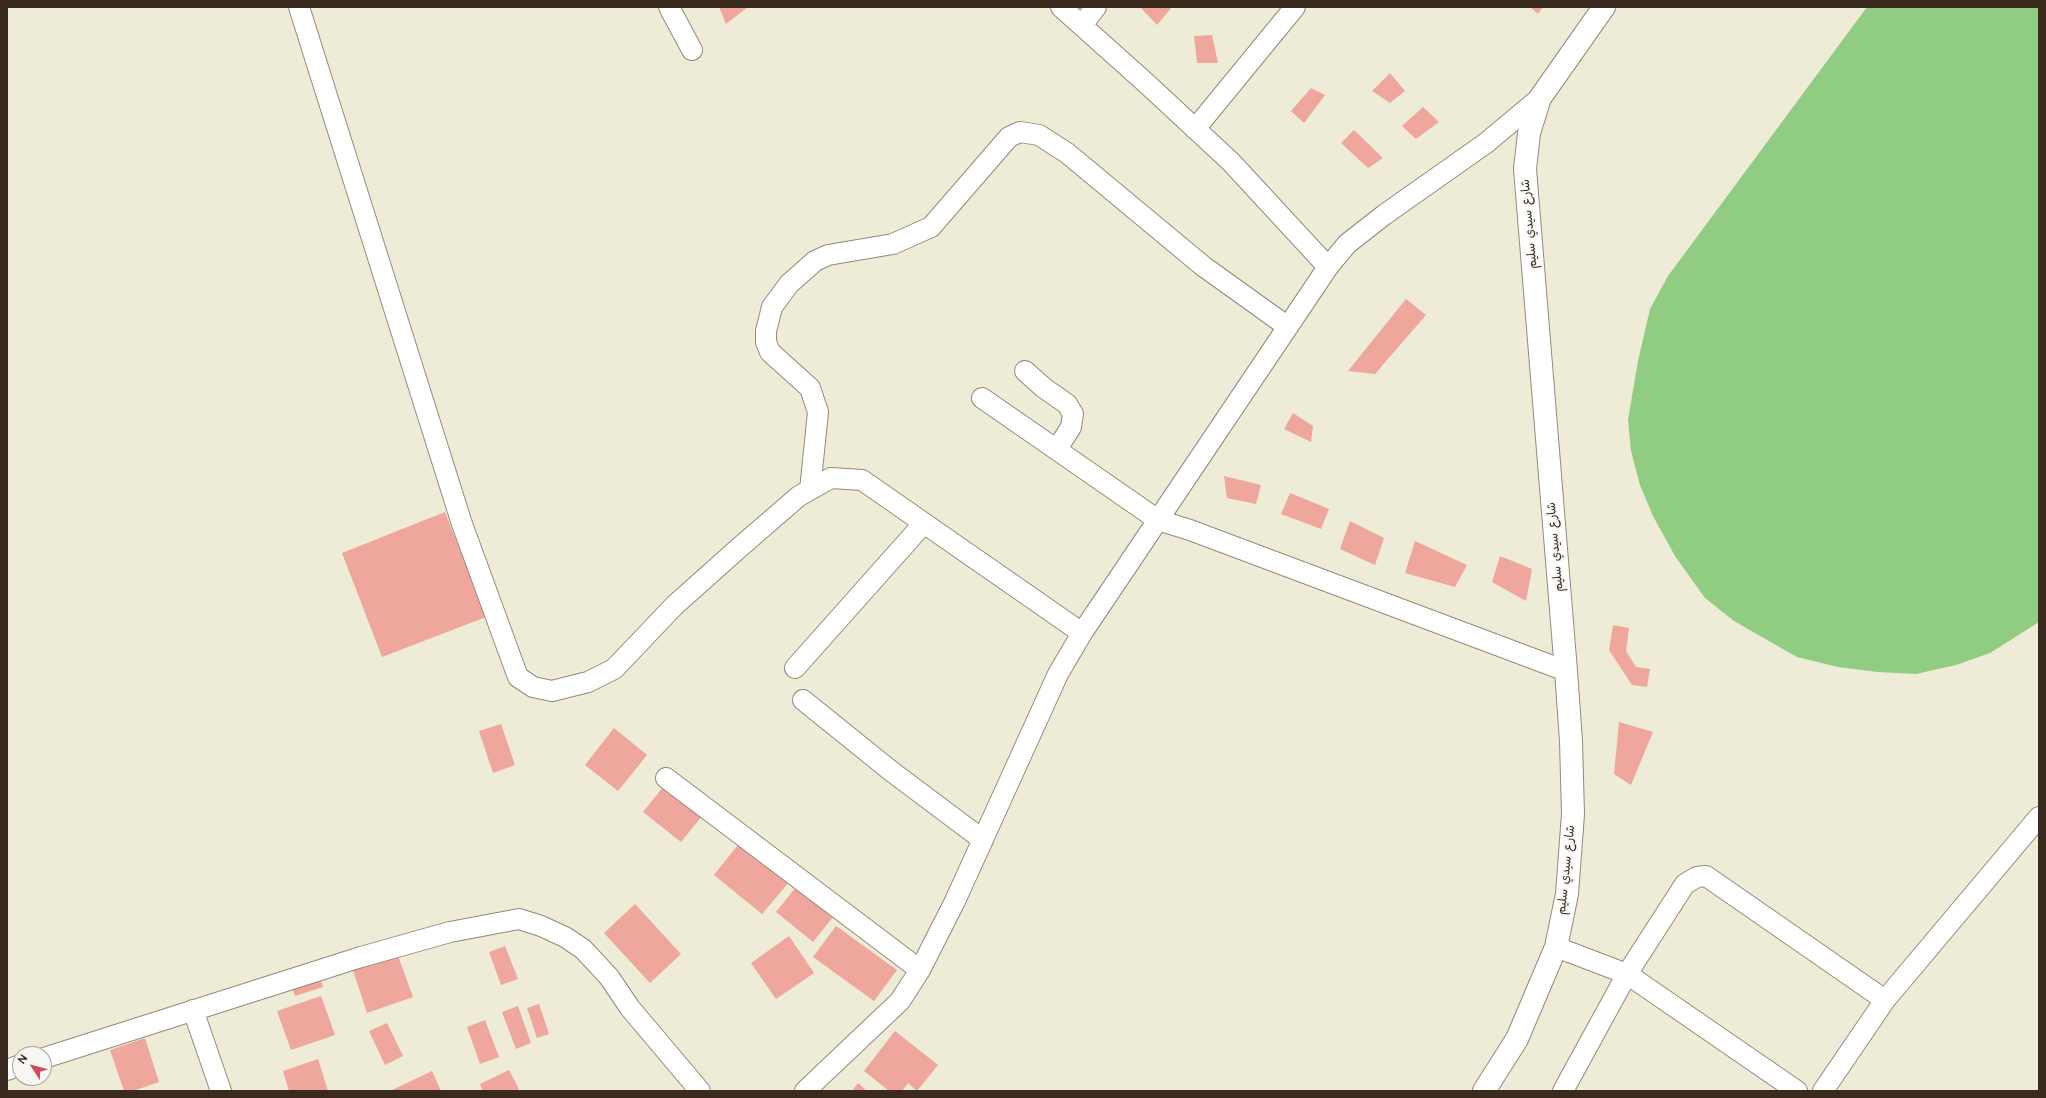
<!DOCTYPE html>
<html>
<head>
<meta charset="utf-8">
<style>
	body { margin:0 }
	#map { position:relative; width:2046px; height:1098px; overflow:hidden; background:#eeebd7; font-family:"Architects Daughter",sans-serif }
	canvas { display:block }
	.frame { position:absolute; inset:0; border:8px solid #3b2a1e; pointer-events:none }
	.north { position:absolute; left:12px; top:1046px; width:40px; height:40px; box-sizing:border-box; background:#f6f6f2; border:1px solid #aba49d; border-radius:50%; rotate:306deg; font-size:11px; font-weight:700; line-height:16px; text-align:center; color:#3b2a1e }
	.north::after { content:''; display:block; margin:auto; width:14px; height:18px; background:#d1495b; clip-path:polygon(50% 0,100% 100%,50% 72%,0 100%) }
</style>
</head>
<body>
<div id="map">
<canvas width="2046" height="1098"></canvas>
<div class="frame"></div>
<div class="north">N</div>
</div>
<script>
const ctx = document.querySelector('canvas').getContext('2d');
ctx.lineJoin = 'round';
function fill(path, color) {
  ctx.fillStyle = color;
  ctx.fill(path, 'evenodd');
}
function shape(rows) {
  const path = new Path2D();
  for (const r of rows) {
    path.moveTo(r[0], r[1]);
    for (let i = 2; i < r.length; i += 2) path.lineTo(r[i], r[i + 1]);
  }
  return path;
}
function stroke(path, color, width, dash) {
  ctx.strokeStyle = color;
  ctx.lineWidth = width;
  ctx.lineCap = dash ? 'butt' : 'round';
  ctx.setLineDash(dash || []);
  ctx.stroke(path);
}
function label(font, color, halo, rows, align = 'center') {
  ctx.font = font + ' "Architects Daughter","Playpen Sans Arabic",sans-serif';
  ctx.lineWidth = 3.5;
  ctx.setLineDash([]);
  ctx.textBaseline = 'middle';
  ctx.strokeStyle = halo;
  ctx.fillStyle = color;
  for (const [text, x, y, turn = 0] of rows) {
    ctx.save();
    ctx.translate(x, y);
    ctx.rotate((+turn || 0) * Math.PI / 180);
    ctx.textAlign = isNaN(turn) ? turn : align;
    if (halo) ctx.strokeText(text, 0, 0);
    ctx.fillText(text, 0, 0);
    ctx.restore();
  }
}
const green = shape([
	[1867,7,2039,7,2039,622,1990,653,1956,665,1916,674,1878,672,1838,667,1797,657,1734,621,1705,598,1675,556,1653,516,1640,485,1631,451,1628,420,1638,361,1650,309,1668,276]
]);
const building = shape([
	[719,7,748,7,726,24],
	[1140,7,1172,7,1157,25],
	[1530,7,1543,7,1538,14],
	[1212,35,1218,63,1197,63,1194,36],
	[1390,73,1405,91,1390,103,1372,91],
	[1311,88,1325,95,1304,123,1291,111],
	[1423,107,1439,122,1416,139,1402,126],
	[1354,130,1383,158,1368,168,1341,143],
	[1406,299,1426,315,1375,374,1348,371],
	[1293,413,1313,426,1311,442,1284,429],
	[1224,476,1261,485,1256,504,1227,498],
	[1290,493,1329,509,1321,529,1281,514],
	[445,512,486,617,382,657,342,553],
	[1350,521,1384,538,1375,565,1340,549],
	[1415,541,1467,565,1455,587,1405,573],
	[1500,556,1532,569,1526,601,1492,582],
	[1613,625,1629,628,1626,651,1636,667,1650,669,1647,687,1632,685,1609,650],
	[1619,722,1653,732,1631,785,1614,774],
	[501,724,515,765,493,773,479,731],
	[614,728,647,755,618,791,585,765],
	[668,781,706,811,681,842,643,812],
	[741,841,790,881,762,914,714,875],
	[796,887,833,917,813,942,776,912],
	[635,904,681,954,650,983,604,933],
	[836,926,897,970,874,1001,813,957],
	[789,936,814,973,776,999,751,963],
	[505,946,518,979,501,985,489,952],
	[397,953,413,997,367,1013,351,964],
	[319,975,323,987,295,996,291,984],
	[321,996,335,1035,291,1050,277,1011],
	[539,1004,549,1034,537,1038,527,1008],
	[518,1006,531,1043,516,1049,502,1012],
	[485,1020,499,1057,480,1064,467,1027],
	[387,1023,403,1056,385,1065,369,1031],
	[895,1031,938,1065,917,1091,908,1083,902,1091,889,1091,864,1071],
	[145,1038,159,1082,133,1091,124,1091,110,1050],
	[318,1059,328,1091,289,1091,283,1071],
	[509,1070,519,1089,515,1091,483,1091,480,1084],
	[432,1071,441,1091,390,1091],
	[858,1083,867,1091,852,1091]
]);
const minor = shape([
	[299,7,462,524,518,677,533,687,552,691,588,682,614,669,675,605,740,547,799,496,831,478,862,480,1082,633],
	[669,7,692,50],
	[1061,7,1146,83,1231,162,1328,267],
	[1082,25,1096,7],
	[1195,129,1295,7],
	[1025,371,1044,388,1067,404,1073,414,1071,427,1057,449],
	[982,398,1158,520,1190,530,1566,671],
	[810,490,818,412,810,388,770,352,766,342,766,331,772,307,789,284,815,261,828,255,893,244,931,227,1009,137,1020,132,1039,135,1067,153,1203,266,1288,327],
	[795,668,924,523],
	[803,700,891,771,983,840],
	[666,778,920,970],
	[1556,947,1627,974,1797,1091],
	[193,1010,221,1091],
	[44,1058,361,957,450,932,519,919,541,926,565,937,583,949,609,977,630,1008,700,1091],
	[7,1070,20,1065],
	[805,1091,900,1001,920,970,955,901,1058,674,1082,633,1328,267,1347,244,1384,215,1486,143,1540,98],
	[1563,1091,1627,974,1685,884,1697,877,1706,876,1885,1000],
	[1823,1091,1885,1000,2039,817]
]);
const secondary = shape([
	[1484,1091,1517,1039,1556,947,1567,894,1573,814,1571,741,1566,671,1525,169,1529,133,1540,98,1604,7]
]);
const streetNames = [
	["شارع سيدي سليم",1530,224,-95],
	["شارع سيدي سليم",1556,547,-95],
	["شارع سيدي سليم",1567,870,-84]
];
fill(green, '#90cc81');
fill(building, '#eea69d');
stroke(minor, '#948a7a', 22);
stroke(secondary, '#948a7a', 24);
stroke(minor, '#fff', 20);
stroke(secondary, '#fff', 22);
label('12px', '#3b2a1e', '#f6f6f2', streetNames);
</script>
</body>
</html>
